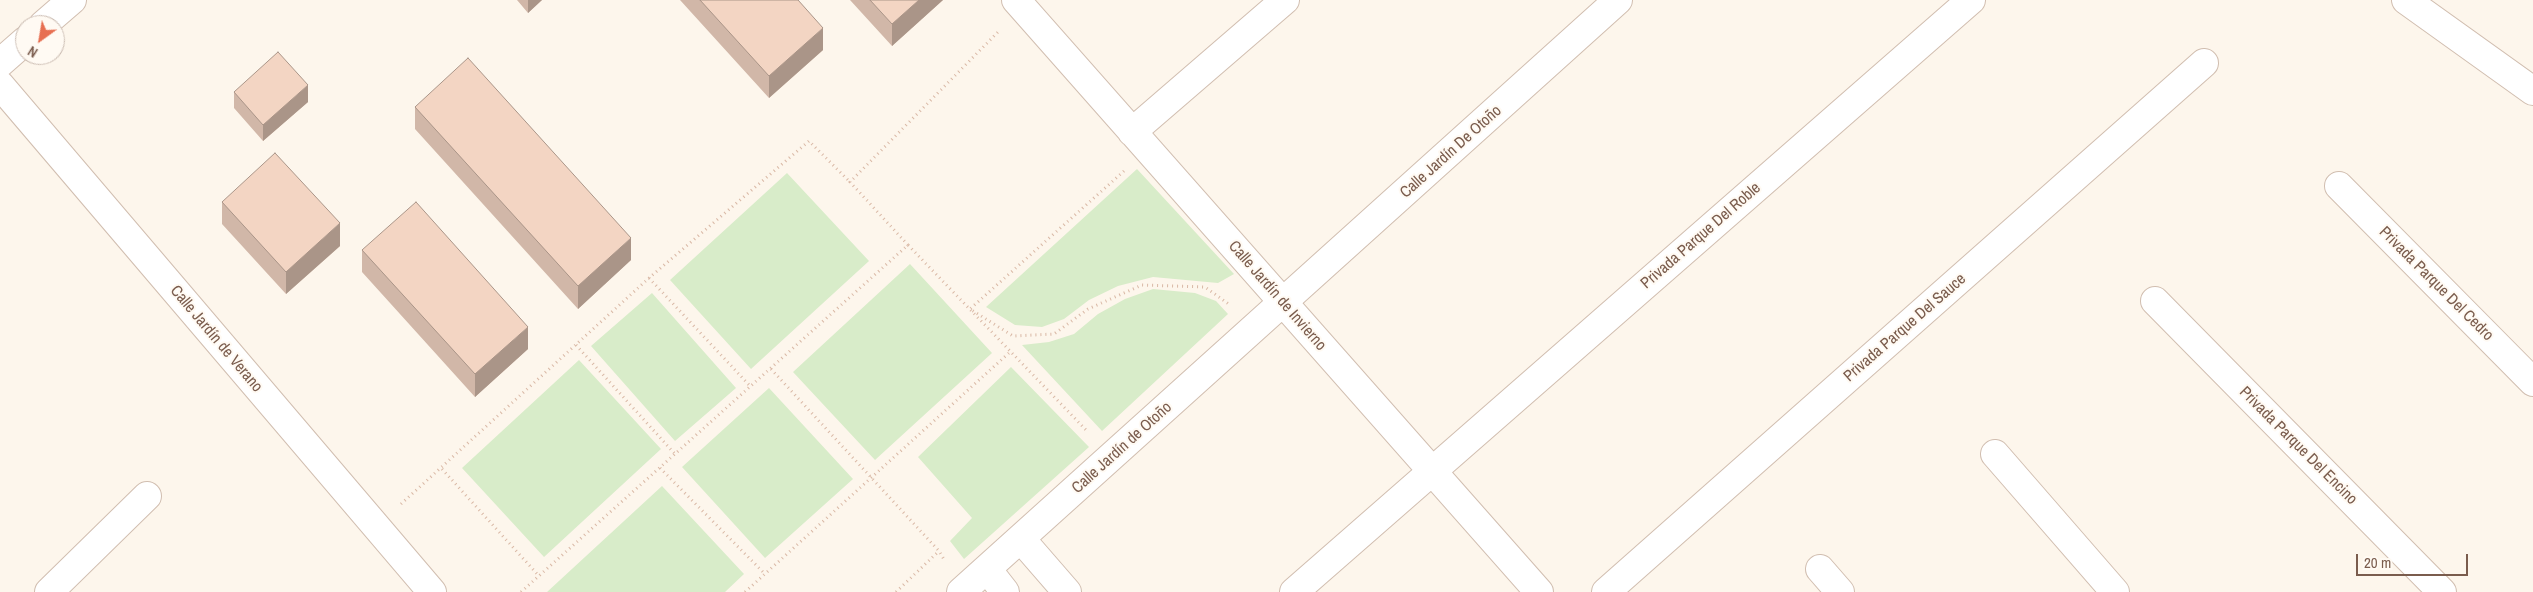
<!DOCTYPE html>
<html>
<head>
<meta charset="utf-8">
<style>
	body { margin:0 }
	#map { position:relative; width:2533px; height:592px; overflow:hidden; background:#fdf6ec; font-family:"Archivo Narrow",sans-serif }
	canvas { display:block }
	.north { position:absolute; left:15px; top:15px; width:50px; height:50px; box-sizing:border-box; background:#fffaf3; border:1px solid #cabbb1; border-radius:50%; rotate:212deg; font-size:14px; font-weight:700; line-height:20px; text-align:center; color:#7a5c4d }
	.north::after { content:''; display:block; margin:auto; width:18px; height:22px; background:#e76f51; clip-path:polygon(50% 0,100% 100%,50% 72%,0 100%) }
	.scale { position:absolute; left:2356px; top:554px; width:112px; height:22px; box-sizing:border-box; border:2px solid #7a5c4d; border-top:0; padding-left:6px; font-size:15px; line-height:18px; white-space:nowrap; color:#7a5c4d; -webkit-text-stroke:4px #fffaf3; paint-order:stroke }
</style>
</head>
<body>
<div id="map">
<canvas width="2533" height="592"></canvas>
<div class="north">N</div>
<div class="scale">20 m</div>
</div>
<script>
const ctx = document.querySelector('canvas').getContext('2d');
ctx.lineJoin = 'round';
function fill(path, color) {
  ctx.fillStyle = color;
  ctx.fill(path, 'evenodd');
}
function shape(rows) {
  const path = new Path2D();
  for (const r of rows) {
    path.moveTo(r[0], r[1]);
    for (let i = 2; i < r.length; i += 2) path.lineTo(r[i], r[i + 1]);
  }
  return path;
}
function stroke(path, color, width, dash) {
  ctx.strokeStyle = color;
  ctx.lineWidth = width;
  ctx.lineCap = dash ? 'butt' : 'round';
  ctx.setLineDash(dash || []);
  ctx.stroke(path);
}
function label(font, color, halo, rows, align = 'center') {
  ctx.font = font + ' "Archivo Narrow",sans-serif';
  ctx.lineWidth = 4;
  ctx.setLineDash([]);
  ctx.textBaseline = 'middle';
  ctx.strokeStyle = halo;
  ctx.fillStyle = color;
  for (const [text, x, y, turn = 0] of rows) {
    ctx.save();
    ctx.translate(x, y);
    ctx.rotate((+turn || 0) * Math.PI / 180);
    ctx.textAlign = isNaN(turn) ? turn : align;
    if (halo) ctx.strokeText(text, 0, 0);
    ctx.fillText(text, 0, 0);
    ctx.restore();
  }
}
const green = shape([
	[1137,169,1234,274,1218,283,1153,277,1118,286,1089,300,1064,319,1042,327,1015,325,986,307],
	[787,173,869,261,751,369,670,280],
	[910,264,992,353,875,460,793,372],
	[1153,289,1195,293,1216,301,1228,314,1102,431,1022,345,1049,342,1074,334,1098,314,1125,299],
	[652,293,736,388,675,441,591,346],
	[579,360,661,449,544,557,462,468],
	[1011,367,1089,447,964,559,950,541,972,518,918,457],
	[769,388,853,479,765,558,682,467],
	[662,486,744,574,725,592,547,592]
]);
const path = shape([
	[1124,171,970,309,1013,336,1054,334,1088,309,1142,285,1205,287,1230,305],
	[908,245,850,182,998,32],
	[649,278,751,387],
	[576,345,675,454],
	[771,369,939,551,945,561],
	[660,468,765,574],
	[442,469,539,576],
	[401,504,649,278,809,141,850,182],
	[521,592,908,245,1088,432],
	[745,592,1010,352],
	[896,592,939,551]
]);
const street = shape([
	[1016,0,1539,592],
	[2406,0,2533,91],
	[43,25,72,0],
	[0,63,25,41],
	[0,85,432,592],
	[1132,132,1285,0],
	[2339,186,2533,382],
	[2155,301,2442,592],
	[1995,454,2115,592],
	[1021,539,1067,592],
	[987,569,1005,592],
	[1820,569,1840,592],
	[49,592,147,496],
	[961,592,1618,0],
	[1294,592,1971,0],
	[1606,592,2204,63]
]);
const wall = shape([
	[517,0,542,0,528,13],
	[680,0,798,0,823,50,769,98],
	[850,0,943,0,892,46],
	[234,92,308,102,263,141,234,108],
	[415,107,631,260,578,309,415,129],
	[222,202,340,246,286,294,222,224],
	[362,250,528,349,475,397,362,272]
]);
const shadedWall = shape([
	[528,0,542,0,528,13],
	[919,0,943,0,892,46,892,24],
	[823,28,823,50,769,98,769,76],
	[308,85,308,102,263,141,263,125],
	[340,223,340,246,286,294,286,272],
	[631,238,631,260,578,309,578,286],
	[528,327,528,349,475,397,475,374]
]);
const building = shape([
	[700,0,798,0,823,28,769,76,700,0],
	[870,0,919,0,892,24,870,0],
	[278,52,308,85,263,125,234,92,278,52],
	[468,58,631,238,578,286,415,107,468,58],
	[275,153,340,223,286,272,222,202,275,153],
	[416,202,528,327,475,374,362,250,416,202]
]);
const streetNames = [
	["Calle Jardín De Otoño",1451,152,-42],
	["Privada Parque Del Roble",1701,236,-41],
	["Privada Parque Del Cedro",2436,284,45],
	["Calle Jardín de Invierno",1277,296,49],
	["Privada Parque Del Sauce",1905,328,-41],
	["Calle Jardín de Verano",216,339,50],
	["Privada Parque Del Encino",2298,446,45],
	["Calle Jardín de Otoño",1122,448,-42]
];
fill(green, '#d8ecc9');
stroke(street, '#d1beb0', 30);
stroke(path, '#d9b8a5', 3, [1, 4]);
stroke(street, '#fff', 28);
fill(wall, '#d1b7a8');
fill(shadedWall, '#aa9588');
fill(building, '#f3d5c3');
stroke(building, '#aa9588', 1);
label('16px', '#7a5c4d', '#fffaf3', streetNames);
</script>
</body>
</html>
